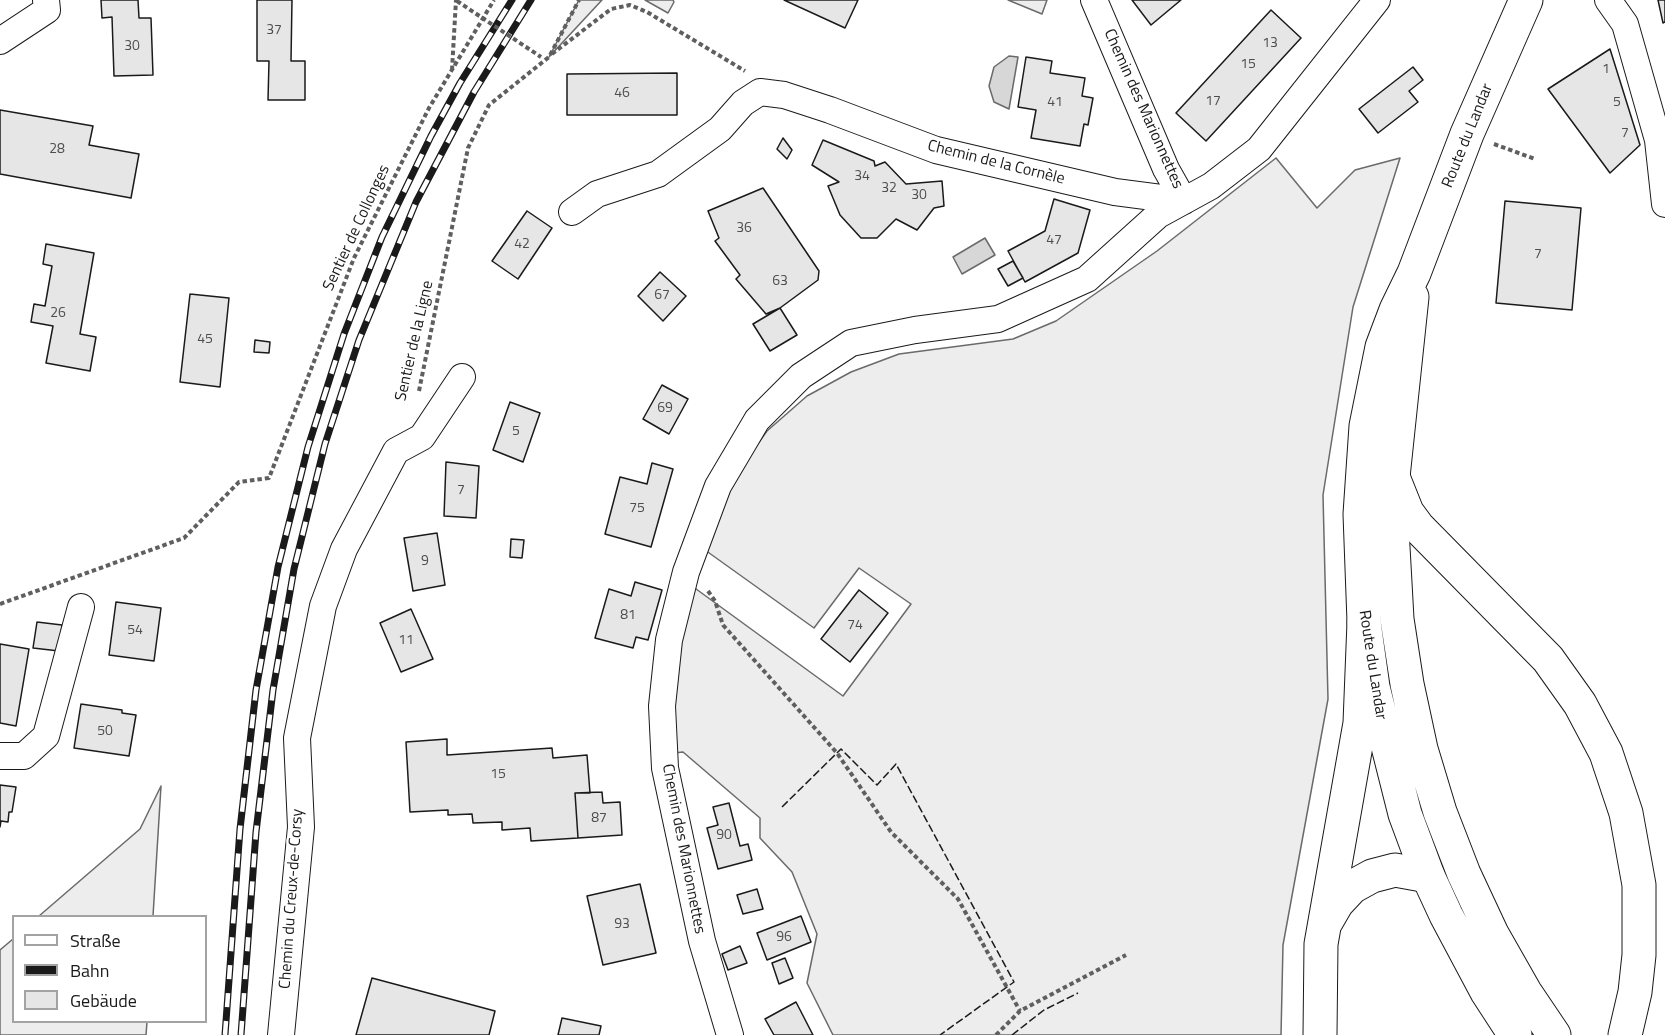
<!DOCTYPE html>
<html>
<head>
<meta charset="utf-8">
<style>
	body { margin:0 }
	#map { position:relative; width:1665px; height:1035px; overflow:hidden; background:#fff; font-family:"Titillium Web",sans-serif }
	canvas { display:block }
	.legend { position:absolute; left:12px; top:915px; width:195px; height:108px; box-sizing:border-box; background:#fff; border:2px solid #a3a3a3; margin:0; padding:8px 10px; list-style:none; font-size:18px; color:#1a1a1a }
	.legend li { display:flex; align-items:center; gap:12px; height:30px }
	.legend b { width:30px; border:2px solid #a3a3a3 }
</style>
</head>
<body>
<div id="map">
<canvas width="1665" height="1035"></canvas>
<ul class="legend">
<li><b style="height:8px;background:#fff"></b>Straße</li>
<li><b style="height:8px;background:#1a1a1a"></b>Bahn</li>
<li><b style="height:16px;background:#e6e6e6"></b>Gebäude</li>
</ul>
</div>
<script>
const ctx = document.querySelector('canvas').getContext('2d');
ctx.lineJoin = 'round';
function fill(path, color) {
  ctx.fillStyle = color;
  ctx.fill(path, 'evenodd');
}
function shape(rows) {
  const path = new Path2D();
  for (const r of rows) {
    path.moveTo(r[0], r[1]);
    for (let i = 2; i < r.length; i += 2) path.lineTo(r[i], r[i + 1]);
  }
  return path;
}
function stroke(path, color, width, dash) {
  ctx.strokeStyle = color;
  ctx.lineWidth = width;
  ctx.lineCap = dash ? 'butt' : 'round';
  ctx.setLineDash(dash || []);
  ctx.stroke(path);
}
function label(font, color, halo, rows, align = 'center') {
  ctx.font = font + ' "Titillium Web",sans-serif';
  ctx.lineWidth = 4.5;
  ctx.setLineDash([]);
  ctx.textBaseline = 'middle';
  ctx.strokeStyle = halo;
  ctx.fillStyle = color;
  for (const [text, x, y, turn = 0] of rows) {
    ctx.save();
    ctx.translate(x, y);
    ctx.rotate((+turn || 0) * Math.PI / 180);
    ctx.textAlign = isNaN(turn) ? turn : align;
    if (halo) ctx.strokeText(text, 0, 0);
    ctx.fillText(text, 0, 0);
    ctx.restore();
  }
}
const built = shape([
	[579,0,602,0,549,57,579,0],
	[645,0,673,0,674,2,668,13,645,0],
	[1008,0,1047,0,1042,14,1008,0],
	[1276,158,1317,208,1355,170,1400,158,1353,307,1323,495,1328,699,1283,945,1281,1035,833,1035,807,983,817,934,792,872,760,838,760,818,683,752,674,753,674,704,682,634,692,586,843,696,911,604,859,568,814,628,705,550,737,473,767,431,807,396,851,372,899,354,1013,339,1056,321,1157,251,1276,158],
	[161,786,153,916,39,916,140,829,161,786],
	[13,939,14,1022,147,1022,146,1035,0,1035,0,950,13,939]
]);
const water = shape([
	[1009,56,1018,57,1009,109,994,102,989,86,994,67,1009,56],
	[985,238,995,255,962,274,953,257,985,238]
]);
const building = shape([
	[101,0,138,0,139,18,151,18,153,75,114,76,112,17,102,18,101,0],
	[257,0,292,0,291,61,305,61,305,100,268,100,269,61,257,61,257,0],
	[784,0,858,0,845,28,784,0],
	[1132,0,1181,0,1151,25,1132,0],
	[1658,0,1665,0,1665,22,1663,23,1658,0],
	[1271,10,1301,38,1206,141,1176,113,1271,10],
	[1610,49,1640,145,1610,173,1548,89,1610,49],
	[1026,57,1052,61,1050,73,1085,78,1082,96,1093,98,1088,125,1084,124,1080,146,1031,138,1036,110,1018,107,1026,57],
	[1413,67,1423,80,1409,91,1418,102,1378,133,1359,109,1413,67],
	[677,73,677,115,567,115,567,74,677,73],
	[0,110,93,126,89,145,139,154,131,198,0,174,0,110],
	[783,138,792,150,787,159,777,149,783,138],
	[823,140,874,161,875,166,885,162,906,184,942,181,944,206,934,208,917,230,896,219,877,238,861,238,840,215,828,186,839,182,812,165,823,140],
	[763,188,819,271,818,280,780,308,766,314,736,279,740,275,715,241,719,238,708,211,763,188],
	[1054,199,1090,210,1078,253,1025,282,1008,251,1045,231,1054,199],
	[1505,201,1581,208,1572,310,1496,303,1505,201],
	[527,211,552,228,518,279,492,261,527,211],
	[46,244,94,253,80,334,96,337,90,371,46,363,53,326,31,322,34,304,45,306,52,266,43,264,46,244],
	[1013,261,1023,278,1008,286,998,269,1013,261],
	[660,272,686,296,663,321,638,296,660,272],
	[190,294,229,298,220,387,180,382,190,294],
	[780,308,797,335,770,351,753,324,780,308],
	[255,340,270,342,269,353,254,352,255,340],
	[662,385,688,399,669,434,643,419,662,385],
	[510,402,540,413,523,462,493,450,510,402],
	[446,462,479,466,476,518,444,516,446,462],
	[652,463,673,469,651,547,605,534,620,477,647,484,652,463],
	[437,533,445,585,413,591,404,538,437,533],
	[511,539,524,540,522,558,510,557,511,539],
	[635,582,662,590,648,640,636,637,633,648,595,638,609,589,631,596,635,582],
	[859,590,888,613,850,662,821,639,859,590],
	[116,602,161,608,154,661,109,655,116,602],
	[411,609,433,659,401,672,380,623,411,609],
	[37,622,62,625,59,651,33,648,37,622],
	[0,644,29,649,16,726,0,723,0,644],
	[81,704,122,710,122,713,136,715,129,756,74,748,81,704],
	[447,739,447,755,552,748,553,758,587,755,590,793,575,793,578,838,531,841,530,828,502,830,502,822,473,823,472,814,448,815,448,810,410,812,406,742,447,739],
	[0,785,16,787,12,812,9,812,8,822,1,821,0,827,0,785],
	[602,792,603,803,620,802,622,835,578,838,575,793,602,792],
	[729,803,740,846,748,844,752,860,718,869,707,828,718,825,713,807,729,803],
	[640,884,656,953,603,965,587,896,640,884],
	[757,889,763,909,743,914,737,895,757,889],
	[801,916,811,942,767,960,757,933,801,916],
	[740,946,747,963,728,970,722,954,740,946],
	[785,958,793,978,779,984,772,963,785,958],
	[372,978,495,1011,489,1035,356,1035,372,978],
	[796,1002,813,1035,774,1035,765,1019,796,1002],
	[562,1018,601,1026,599,1035,558,1035,562,1018]
]);
const path = shape([
	[552,54,611,9,630,5,647,12,745,71],
	[452,70,456,0],
	[1494,144,1535,159],
	[419,391,468,148,489,105,549,57,579,0],
	[708,591,715,601,723,625,837,753,891,832,958,899,1020,1011],
	[0,604,184,538,239,482,269,478,354,258,429,108,494,0],
	[996,1035,1020,1011,1126,955]
]);
const street = shape([
	[1094,0,1166,169,1184,201],
	[1608,0,1625,24,1658,140,1665,204],
	[0,41,47,10,46,0],
	[572,212,597,194,658,174,720,129,743,103,760,92,784,95,830,110,936,150,1115,192,1184,201],
	[0,756,24,756,46,736,81,607],
	[281,1035,301,827,297,738,323,606,344,549,396,451,422,437,462,377],
	[730,1035,702,941,665,768,662,706,669,640,686,572,718,486,757,420,801,376,851,343,915,330,998,319,1087,279,1158,215,1211,186,1259,149,1377,0]
]);
const secondary = shape([
	[1412,297,1393,477,1392,529,1397,619,1407,684,1421,749,1440,812,1464,874,1492,934,1525,992,1554,1035],
	[1515,1035,1487,992,1446,915,1428,876,1405,814,1373,687,1364,622,1360,514,1366,426,1382,347,1396,310,1414,273,1467,134,1526,0]
]);
const highway = shape([
	[1393,477,1407,512,1418,527,1548,659,1580,704,1606,753,1626,813,1639,885,1639,955,1635,992,1625,1035],
	[1326,922,1337,903,1352,887,1372,876,1395,870,1428,876],
	[1320,1035,1321,944,1360,723,1364,622]
]);
const rail = shape([
	[225,1035,240,829,256,690,278,567,308,447,344,334,382,237,431,136,460,83,512,0],
	[241,1035,256,832,273,690,294,569,325,444,359,340,416,202,474,92,531,0]
]);
const pathBridge = shape([
	[457,1,541,57]
]);
const fence = shape([
	[782,807,841,749,877,785,896,764,1014,982,940,1035],
	[1012,1035,1044,1010,1078,993]
]);
const numberNames = [
	["37",274,31],
	["13",1270,44],
	["30",132,47],
	["15",1248,65],
	["1",1606,70],
	["46",622,94],
	["17",1213,102],
	["41",1055,103],
	["5",1617,103],
	["7",1625,134],
	["28",57,150],
	["34",862,177],
	["32",889,189],
	["30",919,196],
	["36",744,229],
	["47",1054,241],
	["42",522,245],
	["7",1538,255],
	["63",780,282],
	["67",662,296],
	["26",58,314],
	["45",205,340],
	["69",665,409],
	["5",516,432],
	["7",461,491],
	["75",637,509],
	["9",425,562],
	["81",628,616],
	["74",855,626],
	["54",135,631],
	["11",406,641],
	["50",105,732],
	["15",498,775],
	["87",599,819],
	["90",724,836],
	["93",622,925],
	["96",784,938]
];
const streetNames = [
	["Chemin des Marionnettes",1143,109,66],
	["Route du Landar",1468,136,-68],
	["Chemin de la Cornèle",996,163,14],
	["Sentier de Collonges",357,228,-65],
	["Sentier de la Ligne",415,341,-77],
	["Route du Landar",1372,665,81],
	["Chemin des Marionnettes",683,849,79],
	["Chemin du Creux-de-Corsy",292,899,-86]
];
fill(built, '#ededed');
stroke(built, '#6a6a6a', 1.5);
fill(water, '#d7d7d7');
stroke(water, '#6a6a6a', 1.5);
fill(building, '#e6e6e6');
stroke(building, '#1a1a1a', 1.5);
stroke(street, '#1a1a1a', 28);
stroke(secondary, '#1a1a1a', 35);
stroke(highway, '#1a1a1a', 35);
stroke(path, '#5f5f5f', 4, [4.5, 3]);
stroke(street, '#fff', 26);
stroke(secondary, '#fff', 33);
stroke(highway, '#fff', 33);
stroke(rail, '#1a1a1a', 7);
stroke(rail, '#fff', 4.5, [14]);
stroke(pathBridge, '#5f5f5f', 4, [4.5, 3]);
stroke(fence, '#1a1a1a', 1.5, [8, 3]);
label('14px', '#4d4d4d', null, numberNames);
label('16px', '#1a1a1a', '#fff', streetNames);
</script>
</body>
</html>
